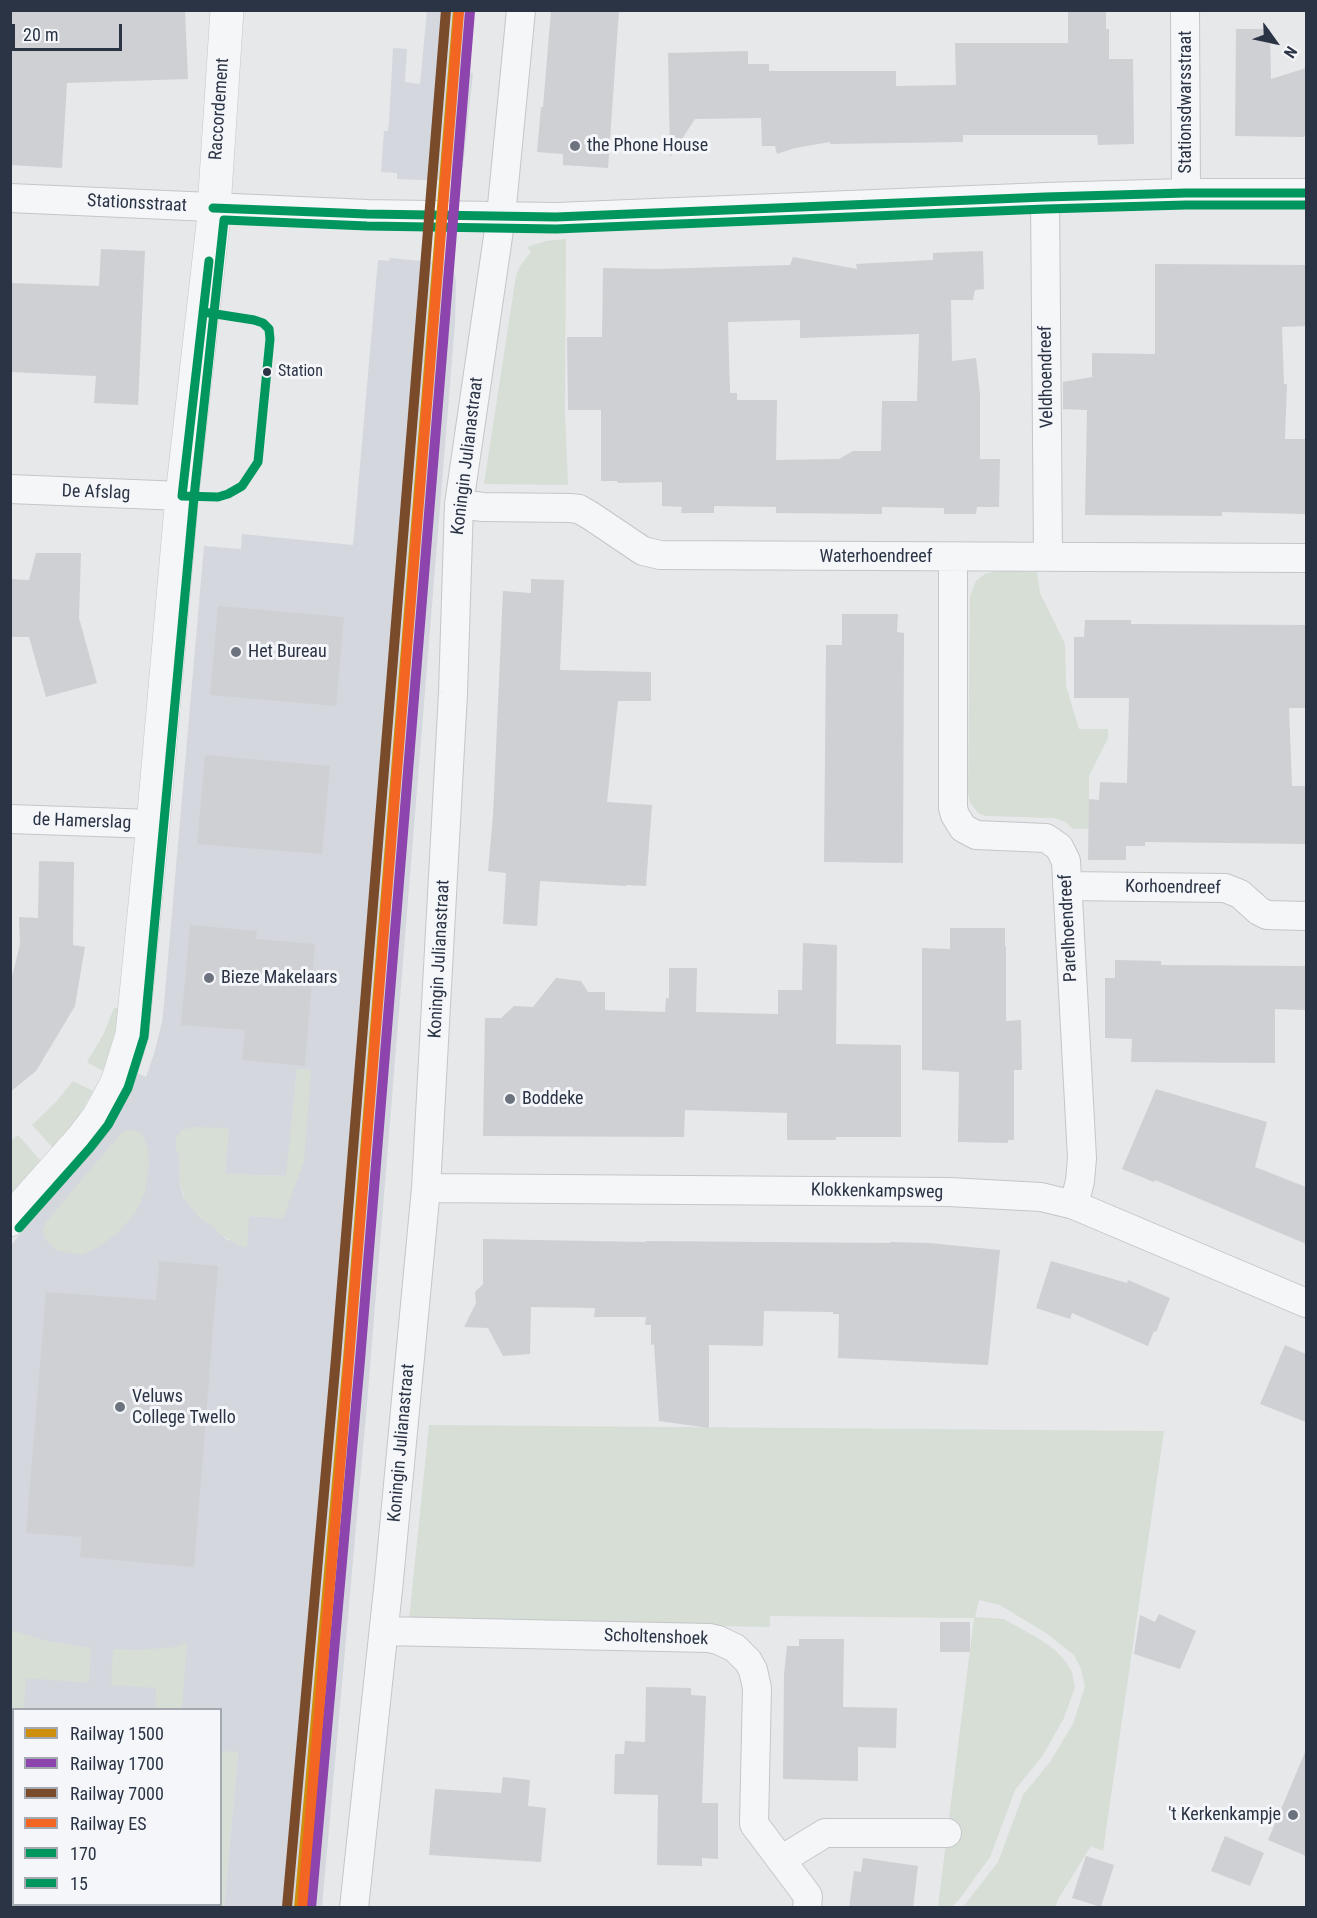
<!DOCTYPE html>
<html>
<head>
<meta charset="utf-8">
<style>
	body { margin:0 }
	#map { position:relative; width:1317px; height:1918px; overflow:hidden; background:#e6e8ea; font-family:"Roboto Condensed",sans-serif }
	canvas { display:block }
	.frame { position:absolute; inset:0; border:12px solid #2b3445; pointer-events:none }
	.legend { position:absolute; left:12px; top:1708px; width:210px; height:198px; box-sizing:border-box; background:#f4f6f9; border:2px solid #a4a8b1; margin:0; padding:8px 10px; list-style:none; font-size:18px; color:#2b3445 }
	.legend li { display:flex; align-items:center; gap:12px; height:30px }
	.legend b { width:30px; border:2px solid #a4a8b1 }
	.north { position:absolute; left:1245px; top:12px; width:60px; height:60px; -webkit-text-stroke:4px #f4f6f9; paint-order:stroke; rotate:123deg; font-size:16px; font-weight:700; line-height:24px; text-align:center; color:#2b3445 }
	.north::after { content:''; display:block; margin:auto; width:21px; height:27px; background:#2b3445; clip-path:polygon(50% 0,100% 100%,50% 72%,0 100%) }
	.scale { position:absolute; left:12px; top:24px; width:110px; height:27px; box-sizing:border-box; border:3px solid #2b3445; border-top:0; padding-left:8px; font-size:18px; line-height:21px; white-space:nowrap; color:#2b3445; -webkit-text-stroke:4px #f4f6f9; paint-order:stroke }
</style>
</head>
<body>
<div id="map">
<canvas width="1317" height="1918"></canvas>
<div class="frame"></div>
<ul class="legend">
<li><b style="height:8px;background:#ce8f0e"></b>Railway 1500</li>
<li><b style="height:8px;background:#8e44ad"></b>Railway 1700</li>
<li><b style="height:8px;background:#7a4b2a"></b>Railway 7000</li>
<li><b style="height:8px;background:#f26522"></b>Railway ES</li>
<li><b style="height:8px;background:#00965e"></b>170</li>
<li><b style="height:8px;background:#00965e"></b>15</li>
</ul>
<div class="north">N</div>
<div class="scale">20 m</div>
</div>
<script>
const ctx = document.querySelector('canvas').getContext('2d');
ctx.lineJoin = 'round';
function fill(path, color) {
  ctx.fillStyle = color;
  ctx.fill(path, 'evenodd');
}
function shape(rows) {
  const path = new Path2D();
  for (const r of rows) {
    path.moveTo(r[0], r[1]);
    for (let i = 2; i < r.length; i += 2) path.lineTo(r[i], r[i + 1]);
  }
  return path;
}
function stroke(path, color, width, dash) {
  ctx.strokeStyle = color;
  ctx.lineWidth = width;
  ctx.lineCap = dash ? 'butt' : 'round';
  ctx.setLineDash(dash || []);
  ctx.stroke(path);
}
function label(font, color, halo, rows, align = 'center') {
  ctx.font = font + ' "Roboto Condensed",sans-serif';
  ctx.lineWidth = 6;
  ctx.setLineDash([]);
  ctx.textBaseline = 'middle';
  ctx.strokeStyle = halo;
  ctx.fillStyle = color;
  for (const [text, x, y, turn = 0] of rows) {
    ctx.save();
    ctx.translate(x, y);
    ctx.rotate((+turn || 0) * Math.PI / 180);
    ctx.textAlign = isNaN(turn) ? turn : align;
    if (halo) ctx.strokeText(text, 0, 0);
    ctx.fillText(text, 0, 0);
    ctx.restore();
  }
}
const built = shape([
	[427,11,468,11,463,72,473,73,463,167,450,181,397,179,397,173,381,172,384,131,388,131,389,122,393,48,407,49,405,82,420,84],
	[390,258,443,263,444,261,451,262,456,281,455,323,367,1404,322,1907,224,1907,238,1753,221,1751,220,1710,14,1710,11,1733,11,1245,90,1155,101,1141,137,1073,146,1077,154,1054,162,1022,164,1004,204,546,241,549,242,534,353,545,378,260,389,261],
	[297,1069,311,1070,283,1218,249,1216,229,1241,215,1230,216,1228,200,1218,183,1196,180,1184,179,1152,228,1128,225,1174,287,1176]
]);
const green = shape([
	[566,239,565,411,568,485,484,484,516,276,520,266,531,252,527,247,546,241],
	[997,571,1037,572,1040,593,1065,644,1066,686,1079,729,1108,729,1108,738,1089,776,1089,829,1073,829,1066,822,1054,818,986,816,978,813,970,802,968,793,970,596,976,581,985,574],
	[114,1008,119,1008,117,1024,109,1056,103,1071,87,1062,103,1035],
	[297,1069,311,1070,304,1162,283,1218,249,1216,247,1248,241,1246,219,1234,215,1230,215,1228,200,1218,185,1200,180,1184,179,1153,176,1152,176,1137,182,1130,193,1127,229,1128,225,1174,286,1176],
	[73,1081,93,1091,76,1120,53,1148,32,1125,56,1102],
	[132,1129,142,1134,148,1149,149,1163,145,1192,136,1212,117,1234,92,1251,80,1255,58,1251,45,1239,43,1231,46,1222,121,1133],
	[18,1135,41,1161,11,1195,11,1141],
	[429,1425,1164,1431,1103,1851,1091,1846,1057,1901,1056,1907,963,1907,998,1862,1023,1795,1050,1762,1073,1724,1085,1687,1081,1669,1074,1655,1046,1633,1000,1605,979,1600,975,1617,1004,1619,1041,1640,1055,1650,1066,1662,1072,1672,1075,1687,1064,1718,1043,1755,1015,1790,990,1857,961,1897,951,1908,938,1907,974,1618,770,1616,770,1627,409,1620],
	[11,1630,48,1641,91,1648,89,1683,26,1678,24,1709,14,1710,14,1904,220,1904,221,1751,238,1752,224,1907,11,1907],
	[187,1642,182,1709,155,1709,156,1688,111,1685,113,1649,137,1650,175,1647]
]);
const building = shape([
	[10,10,185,10,188,79,67,83,62,168,10,165],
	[551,10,619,10,608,168,563,165,563,154,537,152,541,107,543,107],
	[1068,10,1106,10,1106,29,1109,29,1109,59,1133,59,1134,144,1098,145,1097,135,963,135,963,142,830,144,830,142,795,148,777,154,775,146,762,146,761,118,695,119,670,157,668,53,748,51,748,64,769,64,769,71,896,71,896,86,956,85,955,43,1068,43],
	[1236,29,1270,29,1271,79,1306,68,1306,134,1305,134,1304,137,1235,136],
	[101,249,145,251,138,405,94,403,96,376,10,372,10,283,99,286],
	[983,251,984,289,975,290,973,300,951,300,952,361,976,358,980,394,980,459,1000,459,999,507,977,507,976,514,944,514,944,508,882,507,882,514,776,513,776,507,714,506,714,513,681,513,682,507,662,506,662,482,618,483,617,481,601,481,601,410,568,410,567,337,602,337,603,268,657,269,790,265,793,257,857,269,856,264,933,260,933,253],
	[800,320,800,338,919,334,917,401,882,401,881,451,853,451,839,459,776,460,777,400,737,400,737,393,730,393,728,322],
	[1155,264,1306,265,1306,326,1282,327,1284,384,1287,384,1285,439,1306,439,1306,514,1222,512,1222,516,1085,515,1087,410,1063,409,1063,382,1092,377,1092,353,1155,354],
	[36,553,81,553,79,618,97,683,46,697,29,637,10,637,10,579,29,580],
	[531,579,564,580,560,670,651,672,651,701,618,701,607,802,652,805,646,886,626,885,627,886,540,881,537,926,503,924,506,873,488,871,493,815,503,591,531,593],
	[218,606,344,617,336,706,210,695],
	[842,614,898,614,897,632,904,633,903,863,824,862,826,645,842,645],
	[1085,620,1131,620,1131,624,1306,625,1306,708,1289,708,1292,786,1306,786,1306,844,1145,842,1145,846,1126,846,1126,860,1088,860,1089,799,1099,800,1100,782,1127,783,1129,698,1074,698,1074,637,1084,637],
	[205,755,330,766,322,854,197,844],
	[39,861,74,862,73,945,85,947,75,1006,36,1071,10,1092,10,985,20,944,19,917,38,918],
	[190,925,257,931,256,939,315,944,305,1066,242,1060,245,1030,181,1025],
	[950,928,1005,928,1005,946,1006,946,1006,1021,1021,1020,1022,1070,1014,1070,1014,1140,1008,1140,1008,1143,958,1142,959,1072,922,1070,922,948,950,949],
	[803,943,837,945,836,1044,901,1045,901,1137,836,1137,836,1140,787,1140,787,1113,685,1110,684,1137,483,1136,485,1018,501,1018,514,1006,533,1007,556,978,581,981,588,992,605,992,605,1010,665,1012,666,998,669,998,669,968,697,968,696,1012,778,1014,778,990,802,990],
	[1115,960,1161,961,1161,965,1306,966,1306,1010,1275,1009,1275,1063,1131,1062,1132,1039,1105,1038,1105,978,1115,978],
	[1156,1089,1267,1122,1255,1167,1306,1187,1306,1244,1155,1180,1154,1182,1122,1169],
	[483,1239,646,1242,646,1241,890,1243,890,1242,929,1243,1000,1250,988,1365,838,1358,839,1314,833,1314,833,1312,764,1311,763,1346,709,1345,709,1428,659,1421,654,1344,651,1345,651,1325,645,1325,646,1317,594,1317,595,1308,531,1307,530,1354,503,1356,488,1328,464,1327,476,1303,475,1292,483,1284],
	[159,1261,218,1266,194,1567,80,1557,82,1537,26,1533,46,1292,156,1300],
	[1051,1261,1127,1283,1128,1280,1170,1298,1156,1332,1154,1331,1148,1346,1072,1313,1070,1319,1036,1308],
	[1285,1345,1306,1354,1306,1422,1260,1404],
	[1159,1614,1196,1631,1180,1669,1134,1654,1140,1615,1155,1622],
	[940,1622,970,1622,970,1652,940,1652],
	[799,1639,844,1639,843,1707,897,1708,896,1748,858,1747,858,1781,783,1779,784,1674,787,1646,799,1646],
	[646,1687,691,1688,691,1695,706,1696,702,1803,718,1803,718,1859,702,1858,702,1866,657,1865,658,1795,614,1794,615,1754,624,1754,625,1741,645,1742],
	[1306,1750,1306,1856,1268,1840],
	[503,1777,530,1780,528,1806,546,1808,541,1862,429,1855,435,1789,501,1793],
	[1225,1836,1264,1853,1250,1886,1211,1871],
	[1086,1856,1114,1865,1101,1907,1072,1898],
	[863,1858,918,1866,913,1908,849,1908,854,1871,861,1872]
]);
const minor = shape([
	[1185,10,1186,193],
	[1045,197,1048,556],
	[10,198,367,214,556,217,1045,197,1186,193,1306,193],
	[10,489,182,496],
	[459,504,483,507,570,508,579,509,591,516,643,551,660,555,1306,558],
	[953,557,953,808,955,815,963,828,976,835,1046,838,1059,847,1066,861,1082,1158,1080,1181,1074,1205],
	[10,819,153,824],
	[1067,886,1225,888,1240,894,1259,911,1267,915,1306,916],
	[426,1188,949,1192,1041,1197,1074,1205,1306,1303],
	[384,1631,709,1638,718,1640,735,1648,748,1661,753,1670,757,1688,754,1824,808,1896,807,1908],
	[781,1860,825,1833,947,1833],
	[354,1908,389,1580,426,1188,453,693,459,504,501,216,521,10]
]);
const tertiary = shape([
	[10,1220,81,1140,98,1118,117,1083,132,1035,153,824,182,496,213,224,227,10]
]);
const bus1 = shape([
	[213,208,367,214,556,217,1045,197,1186,193,1306,193],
	[182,496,218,497,228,494,242,486,258,462,270,339,269,329,263,323,254,320,203,312],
	[182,496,209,261]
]);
const bus2 = shape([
	[19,1228,90,1148,108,1125,128,1088,144,1037,194,497,224,220,367,226,556,229,1045,209,1186,205,1306,205]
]);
const rail1 = shape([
	[299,1908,348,1359,458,10]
]);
const rail2 = shape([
	[311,1908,360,1360,470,11]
]);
const rail3 = shape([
	[287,1907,336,1358,446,10]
]);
const rail4 = shape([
	[302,1908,342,1445,459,12]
]);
const markers = [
	[575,146,6,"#6c737f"],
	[267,372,5,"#2b3445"],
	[236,652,6,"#6c737f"],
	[209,978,6,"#6c737f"],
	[510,1099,6,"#6c737f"],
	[120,1407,6,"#6c737f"],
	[1293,1815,6,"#6c737f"]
];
const busNames = [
	["Station",278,372]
];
const streetNames = [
	["Stationsdwarsstraat",1186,102,-90],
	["Raccordement",220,109,-86],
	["Stationsstraat",137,204,3],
	["Veldhoendreef",1047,377,-91],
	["Koningin Julianastraat",468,456,-83],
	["De Afslag",96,493,2],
	["Waterhoendreef",876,557],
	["de Hamerslag",82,822,2],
	["Korhoendreef",1173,888,1],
	["Parelhoendreef",1069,928,-93],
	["Koningin Julianastraat",440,959,-87],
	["Klokkenkampsweg",877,1192,1],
	["Koningin Julianastraat",402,1443,-85],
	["Scholtenshoek",656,1638,2]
];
const poiNames = [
	["the Phone House",587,146],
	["Het Bureau",248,652],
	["Bieze Makelaars",221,978],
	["Boddeke",522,1099],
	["Veluws",132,1397],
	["College Twello",132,1418],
	["'t Kerkenkampje",1281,1815,"right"]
];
fill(built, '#d4d7dd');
fill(green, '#d6ded6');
fill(building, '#ced0d3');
stroke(minor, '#c4c6c8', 30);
stroke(tertiary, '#c4c6c8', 34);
stroke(minor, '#f5f6f7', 28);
stroke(tertiary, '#f5f6f7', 33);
stroke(bus1, '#00965e', 9);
stroke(bus2, '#00965e', 9);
stroke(rail1, '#ce8f0e', 10);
stroke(rail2, '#8e44ad', 10);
stroke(rail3, '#7a4b2a', 10);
stroke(rail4, '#f26522', 10);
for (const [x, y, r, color] of markers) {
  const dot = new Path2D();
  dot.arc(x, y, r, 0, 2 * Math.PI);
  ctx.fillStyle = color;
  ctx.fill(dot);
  stroke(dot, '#f4f6f9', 2);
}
label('16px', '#2b3445', '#f4f6f9', busNames, 'left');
label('18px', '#2b3445', '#f4f6f9', streetNames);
label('18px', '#2b3445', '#f4f6f9', poiNames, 'left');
</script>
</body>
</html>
